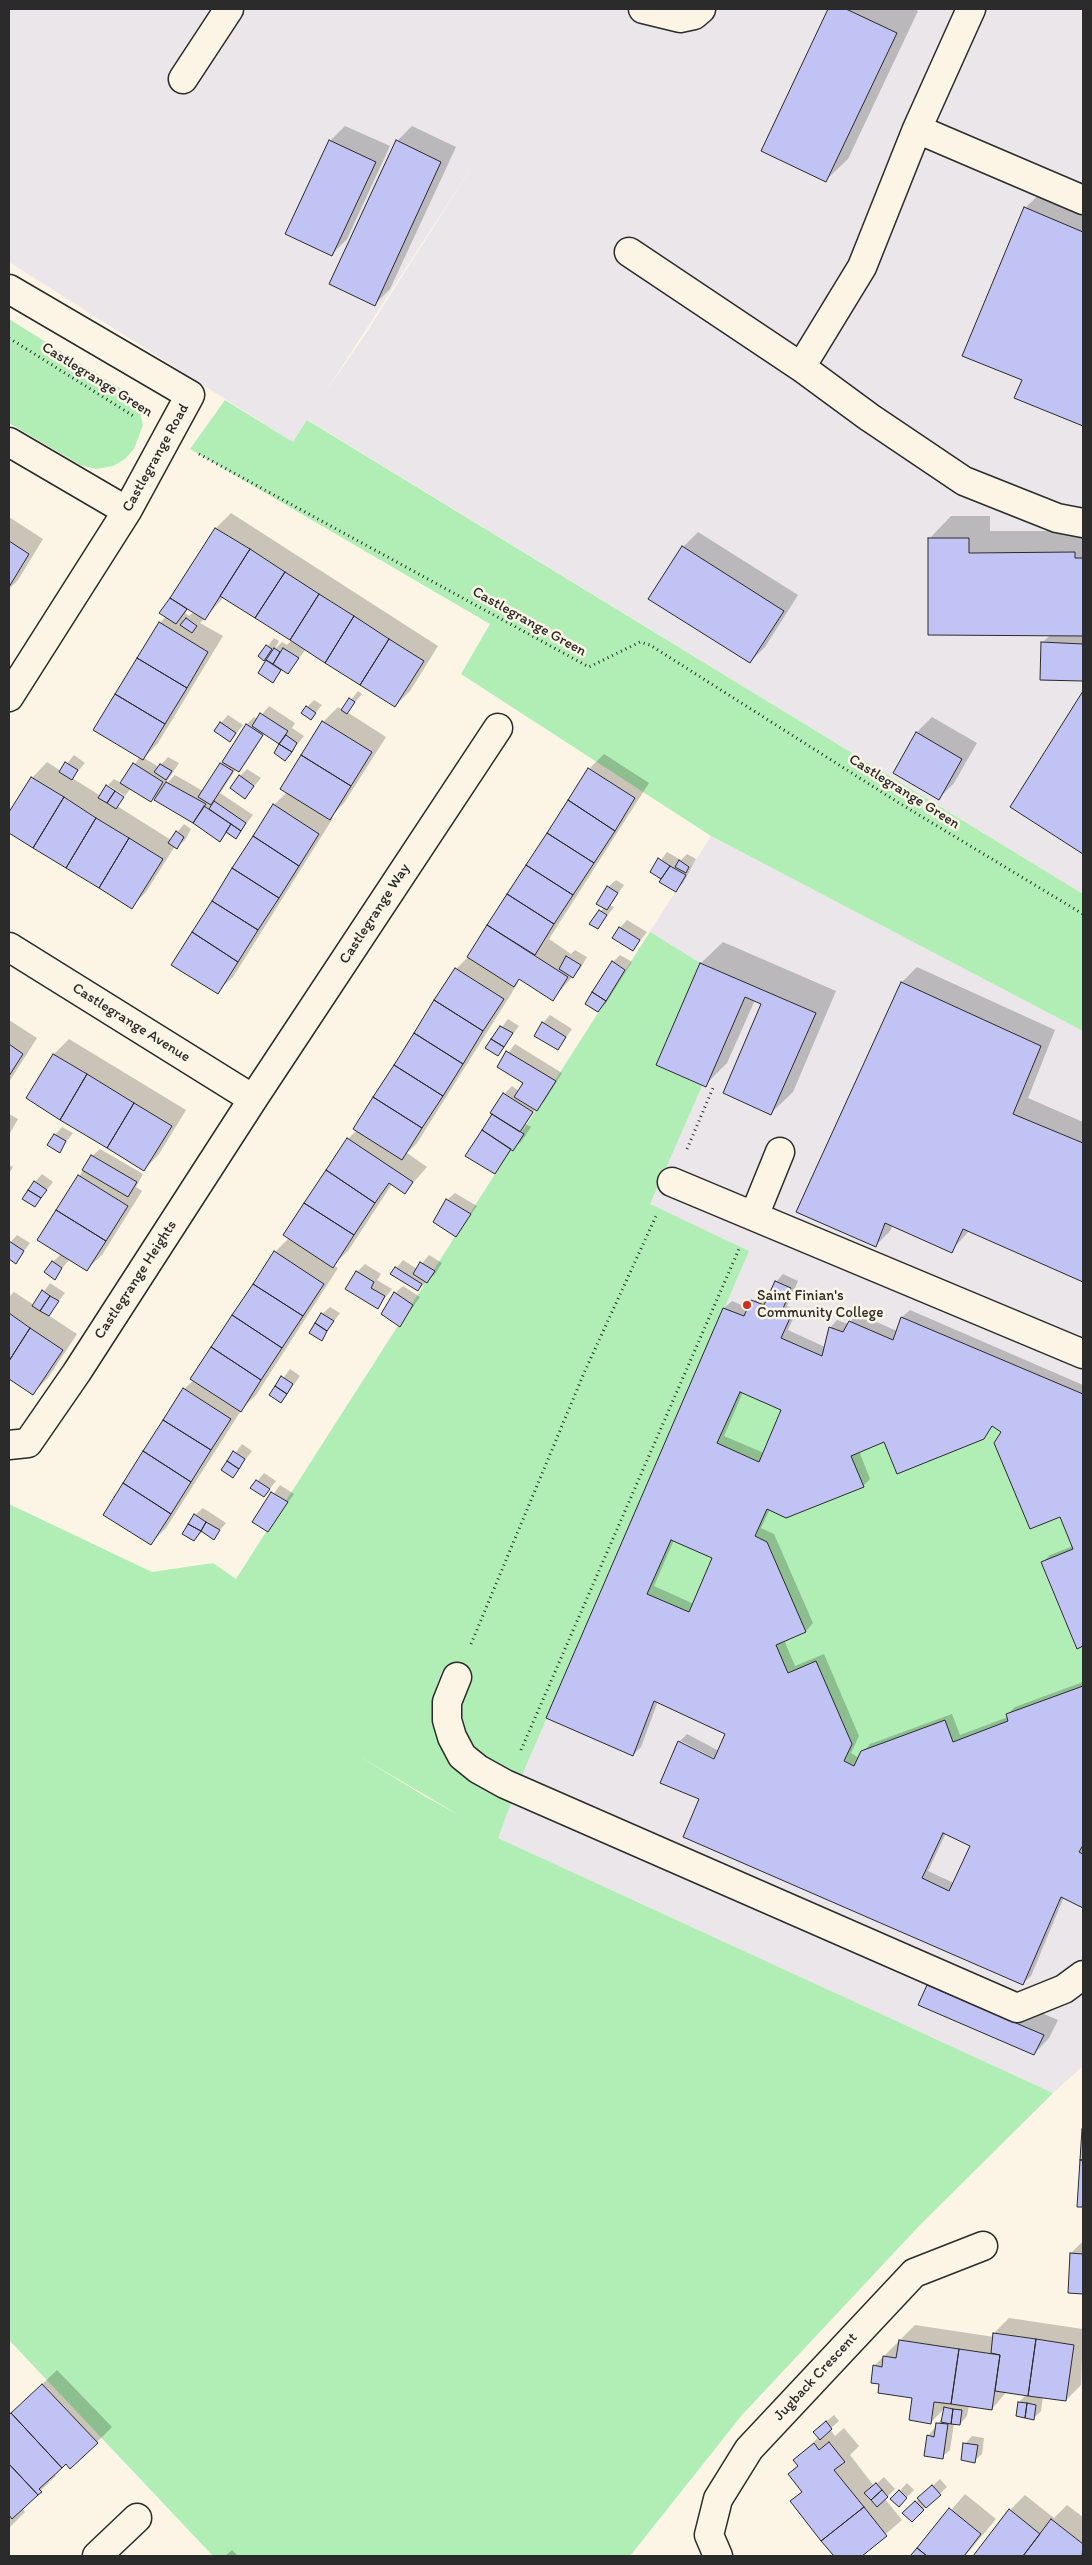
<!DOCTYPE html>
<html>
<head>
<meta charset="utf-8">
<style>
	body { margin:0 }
	#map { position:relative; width:1092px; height:2565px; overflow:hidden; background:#fcf5e5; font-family:Itim,sans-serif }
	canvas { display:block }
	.frame { position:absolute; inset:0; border:10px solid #2b2b2b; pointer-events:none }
</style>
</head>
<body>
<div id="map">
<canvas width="1092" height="2565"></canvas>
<div class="frame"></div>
</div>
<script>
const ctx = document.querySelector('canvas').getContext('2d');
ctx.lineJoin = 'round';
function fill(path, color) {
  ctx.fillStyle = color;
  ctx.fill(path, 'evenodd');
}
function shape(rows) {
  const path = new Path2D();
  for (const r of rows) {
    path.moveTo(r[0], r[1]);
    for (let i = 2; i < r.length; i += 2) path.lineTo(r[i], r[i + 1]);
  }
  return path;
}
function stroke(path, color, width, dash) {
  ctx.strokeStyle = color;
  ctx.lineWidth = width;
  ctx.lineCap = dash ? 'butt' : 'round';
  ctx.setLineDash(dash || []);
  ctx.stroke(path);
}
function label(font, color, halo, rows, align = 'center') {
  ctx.font = font + ' Itim,sans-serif';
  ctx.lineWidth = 5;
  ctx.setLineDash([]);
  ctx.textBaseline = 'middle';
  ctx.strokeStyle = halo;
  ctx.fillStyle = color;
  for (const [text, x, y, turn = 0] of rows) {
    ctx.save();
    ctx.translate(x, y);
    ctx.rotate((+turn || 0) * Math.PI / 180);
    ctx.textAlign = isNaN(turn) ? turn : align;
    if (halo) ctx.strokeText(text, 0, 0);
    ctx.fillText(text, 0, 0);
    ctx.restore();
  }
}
const built = shape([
	[9,9,1083,9,1083,894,308,420,293,442,9,262],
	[480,154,363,338,324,394],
	[711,836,1083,1031,1083,2066,1053,2093,498,1838,278,1707,236,1579]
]);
const green = shape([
	[9,319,128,393,139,408,143,425,134,449,125,459,113,466,97,469,82,466,9,423],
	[225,400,293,442,307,420,1083,894,1083,1031,711,836,461,674,490,624,190,449],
	[650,932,700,963,656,1065,702,1086,650,1204,749,1251,522,1775,483,1755,466,1738,461,1719,461,1701,467,1681,442,1670,433,1696,433,1718,441,1741,452,1761,468,1779,511,1803,498,1838,1053,2093,920,2225,742,2415,630,2556,213,2556,9,2340,9,1504,152,1572,213,1563,236,1579],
	[359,1756,459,1815,426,1797],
	[740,1392,781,1410,759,1462,717,1443],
	[992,1426,1001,1432,1030,1529,1060,1517,1073,1549,1041,1563,1076,1649,1083,1646,1083,1686,1006,1714,1008,1721,953,1742,944,1721,861,1751,854,1766,844,1761,852,1744,816,1661,788,1673,776,1645,806,1632,767,1542,755,1536,767,1509,786,1518,863,1487,851,1456,884,1442,897,1474],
	[671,1540,712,1558,689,1612,647,1594]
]);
const shadow = shape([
	[829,9,914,9,918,11,848,159,826,180,762,150],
	[345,126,390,146,347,239,332,254,330,141],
	[412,126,456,147,390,289,375,304,397,141],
	[1053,181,1083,194,1083,425,1016,397,1023,380,1025,208],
	[231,513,438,646,410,691,395,706,306,649,288,673,283,669,273,681,259,672,273,652,264,659,260,656,274,638,279,641,274,650,282,642,287,645,292,640,224,597,200,623,223,636,158,743,144,758,159,767,168,757,179,763,164,786,175,775,203,791,247,724,254,717,258,719,269,706,295,723,292,728,304,736,285,760,281,744,265,733,246,763,239,771,236,769,220,793,253,815,236,837,228,832,220,840,156,799,159,793,151,801,131,788,125,796,108,785,114,779,121,783,140,757,95,730,160,623,166,616,161,613,216,528],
	[189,608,194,612,189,616,185,613],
	[951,516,990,516,990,531,1083,531,1083,634,1081,637,1083,637,1083,679,1041,678,1042,643,1051,634,930,538],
	[9,517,43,539,18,580,9,589],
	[698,532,798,595,765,647,750,662,683,547],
	[358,691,362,694,347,712,386,737,344,803,331,817,333,818,233,977,217,992,274,805,287,792,323,722,338,707,343,710],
	[1083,693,1083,852,1011,806],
	[314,700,322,705,311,718,307,707],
	[228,715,243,725,230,741,221,723],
	[932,717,977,743,954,783,939,798,894,772,917,732],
	[604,754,649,783,549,939,571,954,575,950,587,957,580,969,552,999,520,978,516,982,518,983,417,1143,407,1153,427,1167,405,1192,392,1184,348,1251,333,1265,338,1268,256,1395,242,1409,166,1528,151,1543,184,1389,194,1380,275,1252,290,1237,348,1139,357,1130,456,969,470,955,589,769],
	[74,755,85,763,72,778,101,796,107,787,124,798,117,806,171,840,184,824,191,829,185,840,177,847,175,846,146,892,131,907,9,832,9,814,32,778,47,762,61,771],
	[247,769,261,778,245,797,240,776],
	[667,852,681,860,687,854,696,859,683,883,675,891,652,872],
	[616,880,624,885,610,905,614,907,598,928,591,924,604,907,608,887],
	[627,920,647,932,633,950,620,928],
	[723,942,836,991,793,1092,771,1113,763,1003,755,1000,727,1063,705,1085,657,1065,701,963],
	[620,955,632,962,606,1003,598,1011,613,962],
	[917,967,1055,1030,1028,1098,1083,1122,1083,1281,969,1231,951,1251,893,1225,890,1231,875,1246,902,982],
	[550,1015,572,1029,558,1049,543,1023],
	[508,1019,519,1026,498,1054,487,1047],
	[9,1020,37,1038,9,1082],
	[69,1039,186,1110,159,1154,144,1170,27,1098,54,1054],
	[515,1044,562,1073,544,1102,536,1109,526,1124,531,1127,521,1142,512,1149,495,1172,467,1156,504,1094,512,1086,519,1091,524,1083,498,1067],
	[9,1114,18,1119,9,1135],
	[62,1127,73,1133,59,1151,55,1135],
	[100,1149,143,1174,136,1187,142,1191,102,1255,86,1270,70,1259,54,1278,53,1262,61,1254,39,1240,92,1156],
	[9,1165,13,1167,9,1174],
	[42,1174,53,1182,35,1205,35,1182],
	[455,1193,477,1206,456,1235,447,1200],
	[17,1235,30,1243,16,1262,9,1258,9,1244],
	[429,1255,442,1263,435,1274,418,1290,392,1274,403,1260,417,1269],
	[365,1264,381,1274,377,1280,392,1289,378,1307,357,1272],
	[783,1274,798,1281,787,1306,797,1310,788,1330,825,1347,830,1328,837,1320,848,1324,858,1314,897,1331,902,1317,910,1310,1083,1385,1083,1645,1077,1647,1042,1563,1050,1555,1073,1546,1061,1515,1003,1432,993,1426,983,1438,884,1441,859,1451,870,1479,863,1486,770,1509,761,1528,774,1534,813,1623,806,1631,784,1640,795,1666,824,1654,859,1736,851,1753,859,1758,870,1744,952,1714,960,1735,1008,1717,1007,1715,1015,1707,1083,1682,1083,1906,1064,1897,1031,1976,1023,1983,701,1799,662,1782,679,1742,687,1734,719,1751,726,1733,658,1701,641,1747,633,1755,548,1718,724,1308,732,1301,749,1308,760,1293,769,1297,776,1282],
	[743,1392,783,1409,764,1453,724,1436],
	[674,1540,714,1557,694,1604,654,1586],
	[681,1741,720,1761,719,1763,681,1744],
	[946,1833,971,1845,954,1883,928,1871],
	[50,1283,65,1293,48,1315,77,1334,48,1378,33,1393,9,1377,9,1297,14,1292,34,1305],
	[403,1286,420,1297,400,1325,395,1293],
	[330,1307,340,1313,321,1339,322,1314],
	[290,1369,300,1376,281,1402,271,1395],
	[242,1444,252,1451,233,1476,223,1470],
	[264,1473,276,1481,264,1496,252,1488],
	[280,1485,294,1494,268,1531,254,1522],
	[203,1508,226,1523,213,1538,203,1531,194,1540,195,1515],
	[943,1971,1058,2020,1049,2038,1034,2054,928,1986],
	[1083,2129,1083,2206,1078,2205],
	[1083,2241,1083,2293,1069,2292,1071,2253],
	[1009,2318,1083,2329,1081,2385,1066,2400,1043,2396,1041,2411,1034,2418,1017,2415,1019,2402,1027,2394,1007,2391,992,2409,969,2405,967,2416,960,2424,954,2423,950,2450,942,2457,928,2436,944,2416,945,2408,931,2422,913,2397,881,2383,874,2366,915,2325,994,2337,994,2333],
	[57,2370,112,2427,97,2442,66,2462,54,2473,56,2476,22,2508,25,2512,9,2528,9,2416],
	[834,2415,839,2421,830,2429,835,2436,844,2428,859,2446,850,2455,874,2486,884,2477,895,2489,885,2499,902,2520,860,2556,836,2556,792,2502,803,2491,789,2474,799,2465,794,2460,819,2437,814,2432],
	[972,2436,984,2438,982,2454,974,2461,965,2444],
	[940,2479,947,2487,912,2520,904,2513],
	[907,2483,914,2490,899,2505,892,2499],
	[965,2494,996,2519,965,2556,912,2556],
	[1025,2495,1054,2518,1067,2505,1083,2517,1083,2556,975,2556,1010,2510],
	[232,2550,238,2556,225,2556]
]);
const building = shape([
	[828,9,846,9,897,33,826,182,761,151,828,9],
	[329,140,376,162,332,256,285,234,329,140],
	[396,140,441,162,375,306,329,284,396,140],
	[1024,207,1083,232,1083,426,1014,398,1022,380,962,356,1024,207],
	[215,528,250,549,205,620,170,598,215,528],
	[928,538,969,538,969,553,1075,552,1075,558,1083,558,1083,636,928,635,928,538],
	[9,541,29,554,9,587,9,541],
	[682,546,784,611,750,663,648,599,682,546],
	[250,549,285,572,255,618,220,596,250,549],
	[285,572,319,594,290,640,255,618,285,572],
	[319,594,354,616,325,663,290,640,319,594],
	[170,598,187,609,176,624,159,613,170,598],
	[354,616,389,639,360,685,325,663,354,616],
	[186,618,197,626,192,633,180,625,186,618],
	[159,622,208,652,187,688,137,658,159,622],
	[389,639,424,661,395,707,360,685,389,639],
	[1041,642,1083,644,1083,681,1040,680,1041,642],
	[266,645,272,649,264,661,258,656,266,645],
	[274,648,280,652,273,664,266,660,274,648],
	[283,648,299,658,288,674,273,664,283,648],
	[137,658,187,688,165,724,115,694,137,658],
	[266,660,281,670,273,683,258,673,266,660],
	[1083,691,1083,854,1010,807,1083,691],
	[115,694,165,724,143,760,93,730,115,694],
	[349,698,355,702,347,714,341,710,349,698],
	[306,706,316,713,311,720,301,713,306,706],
	[260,713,288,731,279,744,252,726,260,713],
	[322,721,372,752,351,786,301,755,322,721],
	[220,722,236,733,230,742,214,731,220,722],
	[246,724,263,735,239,772,222,762,246,724],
	[916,732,962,759,939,800,893,773,916,732],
	[286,735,297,743,292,752,279,744,286,735],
	[279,744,292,752,285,761,274,753,279,744],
	[301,755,351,786,330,820,280,789,301,755],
	[65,762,78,770,72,780,59,772,65,762],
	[133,763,163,782,151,802,120,783,133,763],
	[220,763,233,771,211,805,198,797,220,763],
	[160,764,172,771,166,780,154,772,160,764],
	[588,768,635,798,615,831,568,800,588,768],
	[239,775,254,786,245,799,230,788,239,775],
	[31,777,64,797,33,848,9,833,9,812,31,777],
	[166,782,206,804,193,823,154,800,166,782],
	[106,785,115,791,107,803,98,798,106,785],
	[115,791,124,797,116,809,107,803,115,791],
	[64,797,96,818,66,868,33,848,64,797],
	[568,800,615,831,594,863,547,833,568,800],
	[214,801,246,823,241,831,209,809,214,801],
	[273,804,319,834,299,866,253,836,273,804],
	[204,806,231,824,220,842,193,823,204,806],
	[96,818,129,838,99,888,66,868,96,818],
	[231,824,241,831,236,839,226,832,231,824],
	[176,831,184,837,177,849,168,843,176,831],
	[547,833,594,863,573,895,526,865,547,833],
	[253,836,299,866,279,898,232,868,253,836],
	[129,838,163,859,132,909,99,888,129,838],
	[658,858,670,866,661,879,650,872,658,858],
	[679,860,689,867,686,873,675,867,679,860],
	[526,865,573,895,554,924,507,894,526,865],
	[670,866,686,875,676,892,659,882,670,866],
	[232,868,279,898,258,930,212,901,232,868],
	[607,886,618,893,607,910,596,904,607,886],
	[507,894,554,924,535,955,487,925,507,894],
	[212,901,258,930,238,962,192,932,212,901],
	[599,910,607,915,598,929,589,924,599,910],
	[487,925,568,977,553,1001,519,979,514,987,467,957,487,925],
	[619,927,640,940,633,951,612,938,619,927],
	[192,932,238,962,218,994,171,965,192,932],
	[566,956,581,965,573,978,559,969,566,956],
	[612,961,625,970,606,1001,592,992,612,961],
	[700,963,816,1013,771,1115,723,1093,761,1004,745,997,706,1087,656,1065,700,963],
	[455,968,504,999,483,1031,434,1000,455,968],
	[901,982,1041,1046,1013,1114,1083,1143,1083,1282,963,1229,952,1253,885,1223,876,1247,796,1212,901,982],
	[592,992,606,1001,598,1012,585,1004,592,992],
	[434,1000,483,1031,463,1064,414,1033,434,1000],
	[542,1022,566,1037,558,1050,534,1036,542,1022],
	[500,1026,513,1033,504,1047,491,1039,500,1026],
	[414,1033,463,1064,443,1096,394,1065,414,1033],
	[491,1039,504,1047,498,1056,485,1048,491,1039],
	[9,1044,23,1054,9,1076,9,1044],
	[506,1051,556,1081,537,1111,514,1097,523,1083,497,1067,506,1051],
	[53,1054,87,1074,60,1120,26,1098,53,1054],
	[394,1065,443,1096,422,1128,373,1097,394,1065],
	[87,1074,134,1103,107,1148,60,1120,87,1074],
	[503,1093,533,1112,520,1132,490,1113,503,1093],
	[373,1097,422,1128,402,1160,353,1129,373,1097],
	[134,1103,172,1126,144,1171,107,1148,134,1103],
	[492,1114,524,1134,513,1151,482,1130,492,1114],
	[482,1130,511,1149,495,1174,465,1156,482,1130],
	[54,1134,66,1141,60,1153,47,1145,54,1134],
	[347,1138,413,1182,405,1194,389,1183,375,1203,326,1170,347,1138],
	[91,1155,137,1182,128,1197,82,1170,91,1155],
	[326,1170,375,1203,354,1235,304,1203,326,1170],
	[78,1175,128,1206,106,1241,56,1210,78,1175],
	[34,1181,47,1190,41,1198,28,1190,34,1181],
	[28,1190,41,1198,35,1207,22,1199,28,1190],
	[446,1199,471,1214,456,1237,433,1222,446,1199],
	[304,1203,354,1235,333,1268,283,1235,304,1203],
	[56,1210,106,1241,87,1271,37,1240,56,1210],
	[9,1241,24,1251,16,1264,9,1259,9,1241],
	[274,1251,324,1284,303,1316,253,1284,274,1251],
	[52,1261,62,1268,55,1280,44,1272,52,1261],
	[420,1262,435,1271,427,1283,413,1274,420,1262],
	[395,1267,422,1284,418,1291,390,1274,395,1267],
	[356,1271,374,1282,371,1288,385,1296,378,1309,345,1289,356,1271],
	[775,1281,791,1288,781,1314,790,1318,781,1338,822,1356,829,1327,843,1332,849,1321,893,1340,901,1317,1083,1394,1083,1646,1077,1649,1041,1562,1073,1549,1060,1517,1030,1529,994,1443,1001,1432,992,1426,984,1439,897,1474,884,1442,851,1456,864,1487,786,1518,767,1509,755,1536,767,1542,806,1632,776,1645,788,1673,816,1661,852,1744,844,1761,854,1766,861,1751,945,1720,953,1742,1008,1721,1006,1714,1083,1686,1083,1845,1079,1852,1083,1854,1083,1908,1061,1897,1023,1985,683,1837,699,1799,660,1783,678,1741,714,1759,725,1734,654,1701,633,1756,546,1718,723,1308,744,1316,751,1300,764,1305,775,1281],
	[740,1392,781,1410,759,1462,717,1443,740,1392],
	[671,1540,712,1558,689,1612,647,1594,671,1540],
	[943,1833,970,1846,949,1891,922,1878,943,1833],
	[253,1284,303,1316,282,1348,232,1315,253,1284],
	[42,1290,50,1296,40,1311,32,1306,42,1290],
	[394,1292,413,1305,400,1327,381,1314,394,1292],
	[50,1296,59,1301,49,1316,40,1311,50,1296],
	[9,1313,30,1328,9,1361,9,1313],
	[321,1313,334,1321,327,1331,315,1323,321,1313],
	[232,1315,282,1348,261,1380,211,1347,232,1315],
	[315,1323,327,1331,322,1341,309,1333,315,1323],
	[30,1328,63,1350,33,1395,9,1379,9,1361,30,1328],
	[211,1347,261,1380,241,1412,190,1379,211,1347],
	[281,1376,293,1384,287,1394,275,1386,281,1376],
	[275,1386,287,1394,281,1403,269,1395,275,1386],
	[183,1388,231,1419,211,1450,163,1420,183,1388],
	[163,1420,211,1450,191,1482,143,1451,163,1420],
	[143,1451,191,1482,171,1514,123,1483,143,1451],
	[233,1451,245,1459,239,1469,227,1461,233,1451],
	[227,1461,239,1469,233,1478,221,1470,227,1461],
	[256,1480,270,1489,264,1497,250,1488,256,1480],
	[123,1483,171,1514,151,1545,103,1515,123,1483],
	[271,1492,288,1502,268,1532,252,1522,271,1492],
	[194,1514,206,1522,201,1531,188,1524,194,1514],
	[206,1522,220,1530,214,1540,201,1531,206,1522],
	[188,1524,201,1531,194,1541,182,1534,188,1524],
	[927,1985,1044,2035,1034,2055,918,2005,927,1985],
	[1082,2129,1083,2129,1083,2160,1080,2160,1082,2129],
	[1080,2160,1083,2160,1083,2207,1077,2207,1080,2160],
	[1070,2253,1083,2254,1083,2294,1068,2293,1070,2253],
	[993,2333,1036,2339,1028,2396,995,2391,1000,2355,991,2353,993,2333],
	[1036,2339,1074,2345,1066,2401,1028,2396,1036,2339],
	[899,2340,959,2349,951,2404,934,2402,931,2424,909,2420,912,2398,878,2393,879,2384,871,2383,873,2365,882,2367,883,2356,896,2358,899,2340],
	[959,2349,1000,2355,992,2410,951,2404,959,2349],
	[42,2384,98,2443,70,2469,66,2464,62,2468,11,2413,42,2384],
	[1018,2402,1027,2403,1025,2418,1016,2416,1018,2402],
	[1027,2403,1036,2405,1034,2420,1025,2418,1027,2403],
	[944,2407,953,2409,951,2424,941,2422,944,2407],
	[953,2409,962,2410,960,2425,951,2424,953,2409],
	[11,2413,62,2468,39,2489,42,2492,38,2495,9,2464,9,2415,11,2413],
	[826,2421,832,2429,820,2440,813,2432,826,2421],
	[936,2423,948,2424,943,2459,924,2456,927,2435,934,2437,936,2423],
	[829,2442,845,2462,834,2470,864,2507,821,2541,790,2501,802,2492,788,2474,798,2466,793,2460,814,2443,819,2450,829,2442],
	[963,2443,978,2445,975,2463,961,2460,963,2443],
	[9,2464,38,2495,12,2519,9,2515,9,2464],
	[876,2483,882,2490,871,2500,864,2493,876,2483],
	[932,2485,941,2495,926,2508,917,2498,932,2485],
	[882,2490,888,2497,877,2507,871,2500,882,2490],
	[899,2490,907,2498,899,2507,890,2499,899,2490],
	[915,2501,924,2510,912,2522,902,2513,915,2501],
	[864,2507,887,2536,862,2556,834,2556,821,2541,864,2507],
	[949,2508,981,2534,964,2556,927,2556,917,2548,949,2508],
	[1009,2509,1040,2534,1023,2556,973,2556,1009,2509],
	[1051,2519,1083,2544,1082,2556,1023,2556,1051,2519],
	[917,2548,927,2556,910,2556,917,2548]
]);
const path = shape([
	[9,338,135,417],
	[199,454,589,667,640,642,650,645,899,803,1083,914],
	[687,1149,713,1088],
	[471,1644,584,1373,656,1216],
	[521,1750,739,1249]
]);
const minor = shape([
	[643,9,680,18,694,15,701,9],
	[183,79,229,9],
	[917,129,1083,200],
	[629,252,801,367,869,417,964,481,1057,518,1083,523],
	[9,289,190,395,127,511,9,697],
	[801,367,862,267,917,129,971,9],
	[9,442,127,511],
	[9,947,253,1099],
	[672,1182,1083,1354],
	[754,1216,780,1152],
	[9,1445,28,1443,77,1372,253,1099,498,728],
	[457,1677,447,1702,447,1720,452,1737,462,1756,478,1769,505,1784,1017,2008,1064,1989,1083,1975],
	[97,2556,137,2518],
	[718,2556,709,2535,718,2499,749,2449,914,2273,983,2246]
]);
const markers = [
	[747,1305,5,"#c8321e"]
];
const streetNames = [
	["Castlegrange Green",97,380,32],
	["Castlegrange Road",156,458,-61],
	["Castlegrange Green",529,622,29],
	["Castlegrange Green",904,792,32],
	["Castlegrange Way",375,914,-57],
	["Castlegrange Avenue",131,1023,32],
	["Castlegrange Heights",136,1280,-57],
	["Jugback Crescent",816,2377,-47]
];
const poiNames = [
	["Saint Finian's",757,1296],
	["Community College",757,1313]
];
fill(built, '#eae6ea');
fill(green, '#b0eeb5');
fill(shadow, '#0003');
fill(building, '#c1c3f5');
stroke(building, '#2b2b2b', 1);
stroke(minor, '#2b2b2b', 31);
stroke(path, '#2b2b2b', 3, [1, 4]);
stroke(minor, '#fcf5e5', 28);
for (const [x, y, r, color] of markers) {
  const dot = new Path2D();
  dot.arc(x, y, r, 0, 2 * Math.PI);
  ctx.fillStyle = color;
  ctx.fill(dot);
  stroke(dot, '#fcf5e5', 2);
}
label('15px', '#2b2b2b', '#fcf5e5', streetNames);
label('15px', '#2b2b2b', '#fcf5e5', poiNames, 'left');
</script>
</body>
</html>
